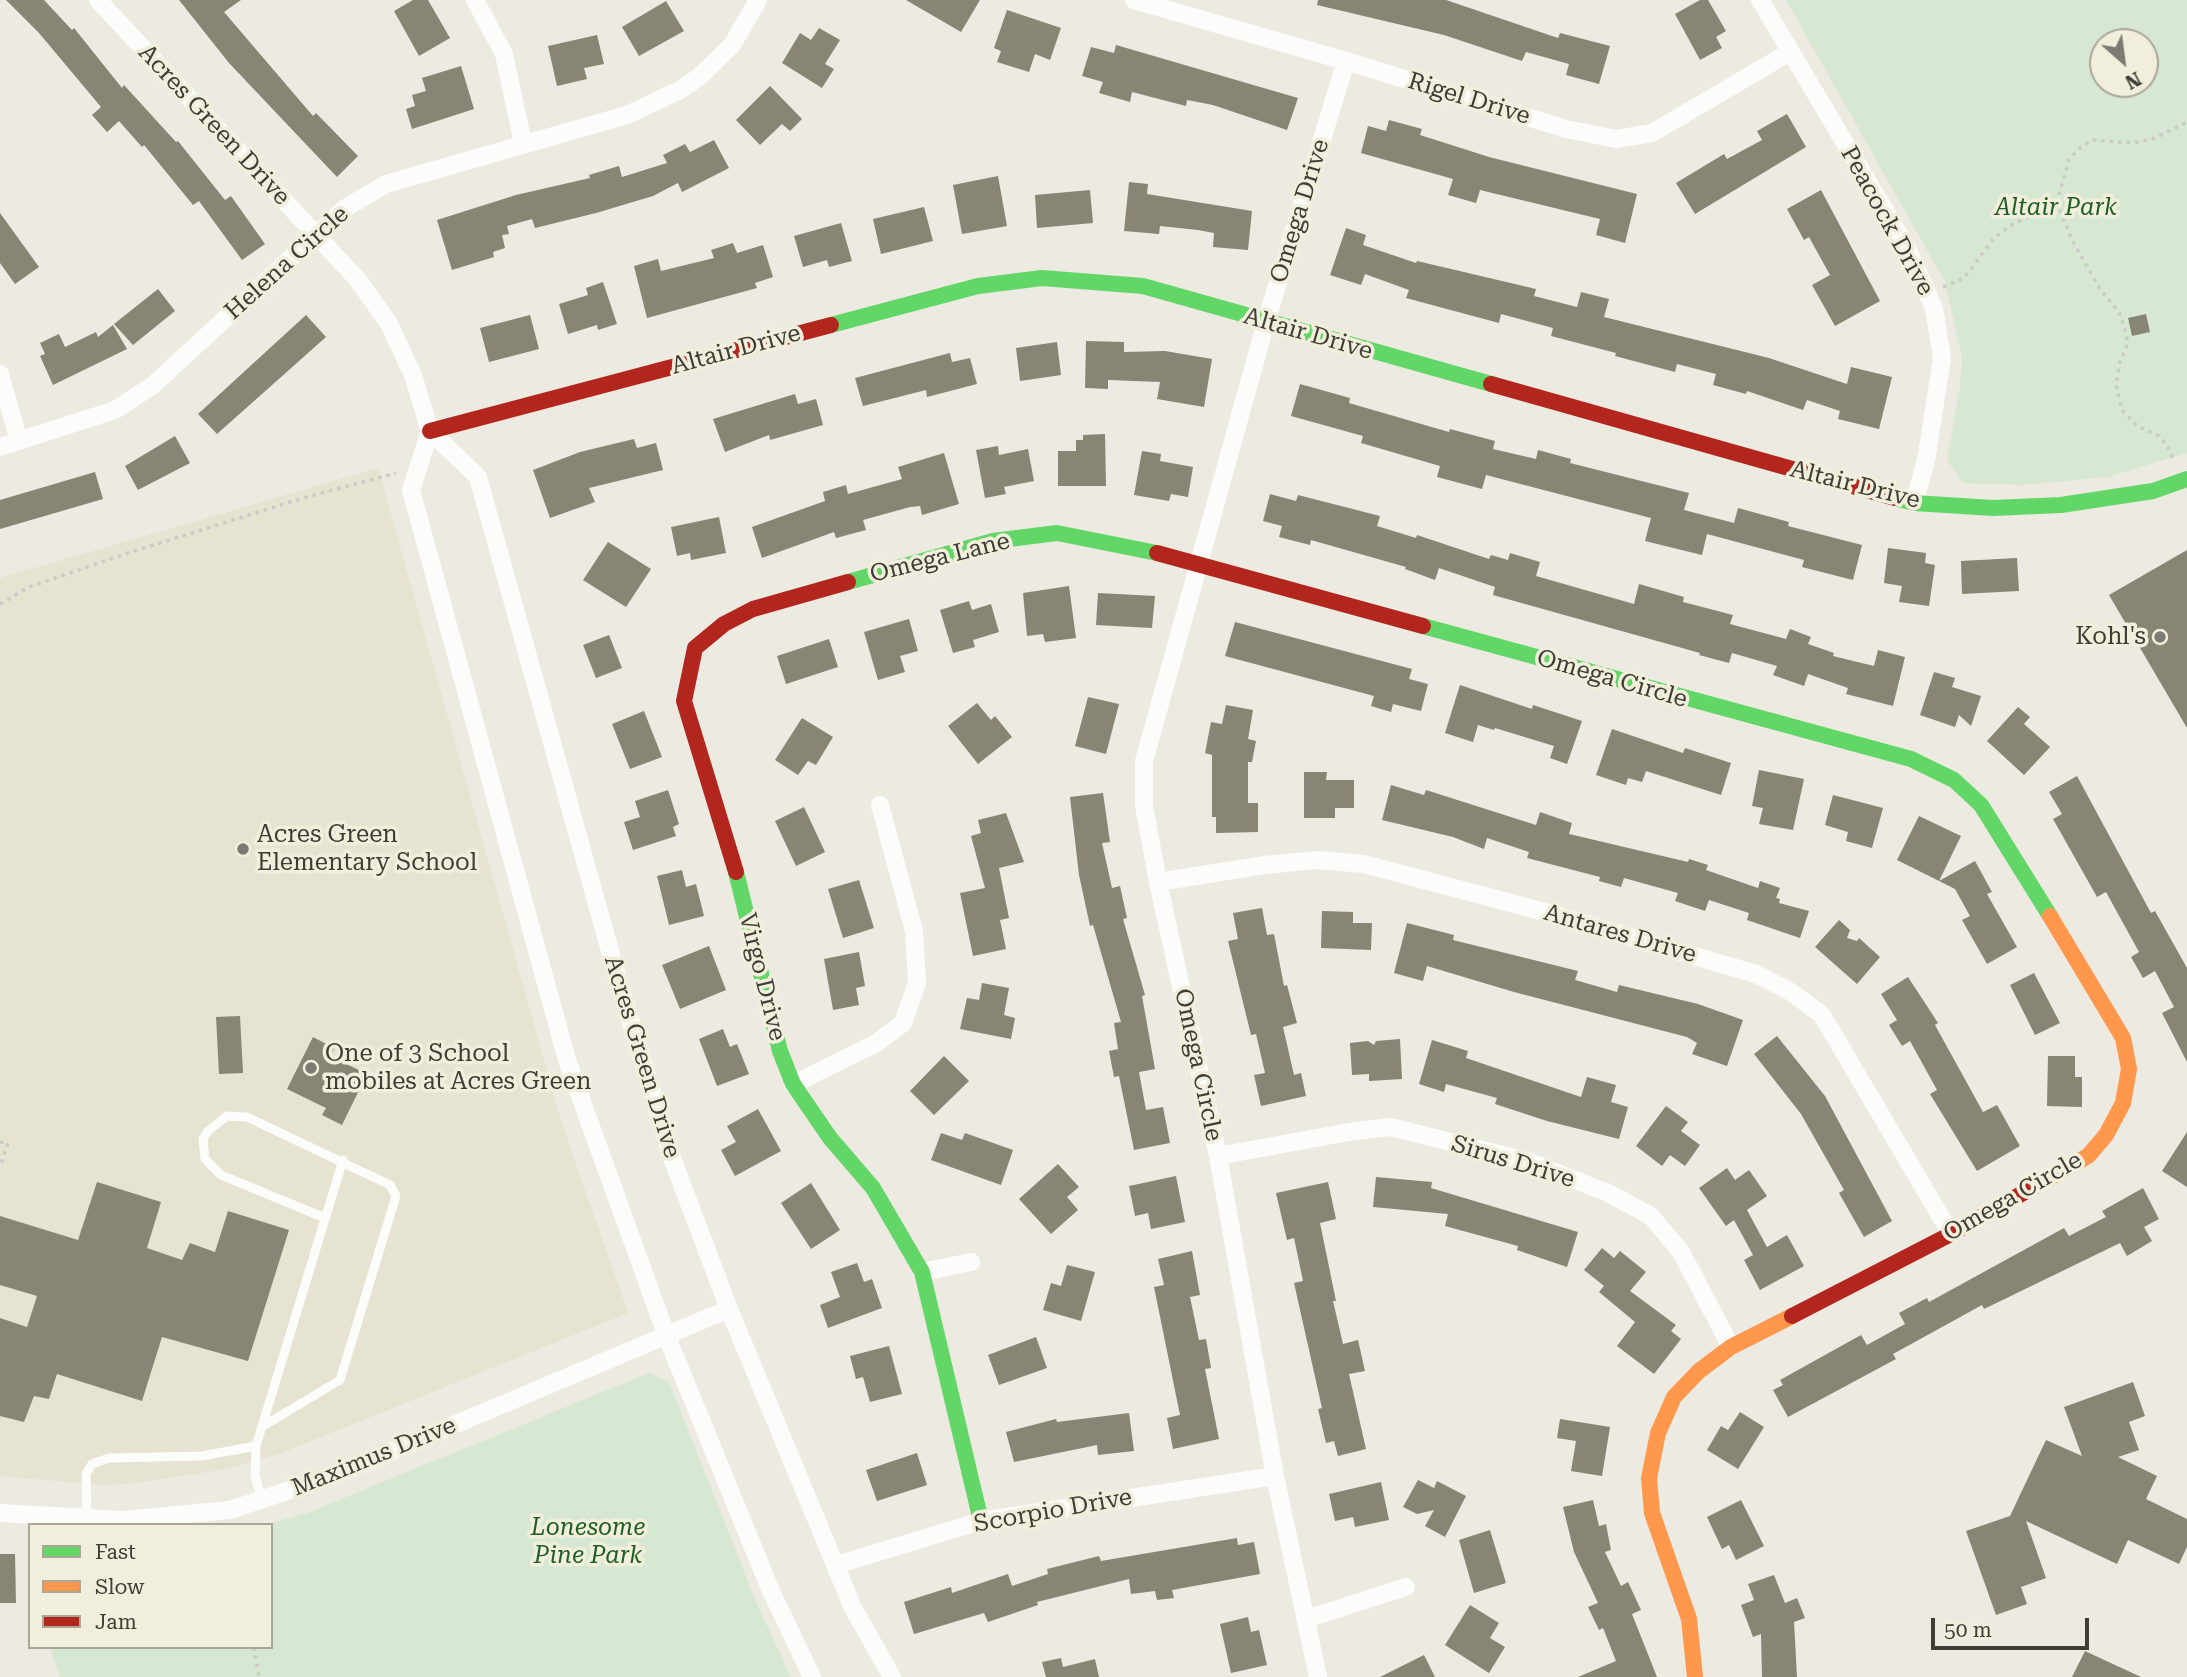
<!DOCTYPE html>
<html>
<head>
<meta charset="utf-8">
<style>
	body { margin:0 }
	#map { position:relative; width:2187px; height:1677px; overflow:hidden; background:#eceae1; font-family:"Roboto Serif",serif }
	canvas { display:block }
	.legend { position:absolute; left:28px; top:1523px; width:245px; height:126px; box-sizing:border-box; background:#f1eedc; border:2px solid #aaa79a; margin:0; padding:9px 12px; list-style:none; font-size:21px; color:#3f3d36 }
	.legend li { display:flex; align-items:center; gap:14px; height:35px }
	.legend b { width:35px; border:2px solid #aaa79a }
	.north { position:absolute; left:2089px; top:28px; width:70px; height:70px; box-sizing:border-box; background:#f1eedc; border:2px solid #aaa79a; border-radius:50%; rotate:152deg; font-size:19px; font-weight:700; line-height:28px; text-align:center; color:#3f3d36 }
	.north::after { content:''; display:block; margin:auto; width:24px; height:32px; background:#7c7a72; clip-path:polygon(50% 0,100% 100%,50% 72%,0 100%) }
	.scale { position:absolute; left:1931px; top:1618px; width:158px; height:32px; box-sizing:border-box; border:4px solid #3f3d36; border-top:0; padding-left:9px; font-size:21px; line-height:24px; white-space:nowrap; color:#3f3d36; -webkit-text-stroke:5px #f1eedc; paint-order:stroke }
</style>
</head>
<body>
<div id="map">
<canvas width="2187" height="1677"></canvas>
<ul class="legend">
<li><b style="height:9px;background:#63d668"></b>Fast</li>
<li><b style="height:9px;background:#ff974d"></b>Slow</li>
<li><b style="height:9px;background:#b3261e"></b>Jam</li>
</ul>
<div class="north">N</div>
<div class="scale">50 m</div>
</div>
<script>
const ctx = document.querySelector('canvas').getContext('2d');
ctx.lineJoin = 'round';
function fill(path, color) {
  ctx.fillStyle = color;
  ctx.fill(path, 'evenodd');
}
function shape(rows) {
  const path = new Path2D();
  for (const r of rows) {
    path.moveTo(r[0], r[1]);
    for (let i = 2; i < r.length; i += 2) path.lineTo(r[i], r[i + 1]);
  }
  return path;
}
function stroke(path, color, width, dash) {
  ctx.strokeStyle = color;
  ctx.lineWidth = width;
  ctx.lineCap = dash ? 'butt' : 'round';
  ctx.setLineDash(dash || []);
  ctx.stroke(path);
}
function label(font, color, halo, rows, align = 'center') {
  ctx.font = font + ' "Roboto Serif",serif';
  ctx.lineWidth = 7;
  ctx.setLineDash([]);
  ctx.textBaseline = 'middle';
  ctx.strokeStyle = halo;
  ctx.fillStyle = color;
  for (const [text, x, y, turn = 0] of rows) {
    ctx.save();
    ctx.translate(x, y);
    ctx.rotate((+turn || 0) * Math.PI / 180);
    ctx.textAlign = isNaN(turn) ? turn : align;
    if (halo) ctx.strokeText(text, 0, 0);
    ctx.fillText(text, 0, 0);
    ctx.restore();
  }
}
const built = shape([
	[378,468,561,1121,628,1313,279,1454,221,1470,128,1484,101,1485,0,1476,0,578]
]);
const green = shape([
	[1786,0,2187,0,2187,453,2108,477,2023,485,1963,483,1947,460,1960,386,1962,357,1945,282],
	[2103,42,2145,42,2145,84,2103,84],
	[649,1373,669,1382,756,1602,791,1677,60,1677,50,1647,271,1647,271,1525,264,1525,307,1513]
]);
const building = shape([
	[6,0,44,0,72,30,74,28,122,88,124,85,176,142,178,141,225,200,231,196,265,244,242,260,199,201,193,205,144,145,142,147,119,121,107,132,92,115,101,107,39,33],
	[179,0,241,0,224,12,313,116,316,113,358,156,337,177,229,63],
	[413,0,428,0,450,38,419,56,394,11],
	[906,0,980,0,961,32],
	[1318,0,1446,0,1558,38,1560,33,1610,46,1599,84,1566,75,1569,64,1526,52,1522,61,1444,35,1317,5],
	[1700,0,1708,0,1726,31,1716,37,1722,48,1700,60,1675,14],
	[666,1,684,31,639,56,622,27],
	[1007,10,1061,28,1050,60,1035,54,1029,72,997,62,1001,51,994,48],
	[819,28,840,40,825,64,834,69,822,88,782,63,800,33,811,40],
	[597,35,604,64,584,68,587,79,557,86,548,46],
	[1116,45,1298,98,1287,130,1213,105,1187,100,1186,106,1132,92,1130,102,1099,93,1103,82,1082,76,1091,47,1114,53],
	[461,66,474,109,412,129,406,109,415,106,412,95,426,91,422,78],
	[770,86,802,119,790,131,782,124,760,145,736,120],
	[1787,114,1806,147,1695,214,1676,183,1724,154,1727,159,1762,140,1757,131],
	[1389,120,1422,129,1420,135,1489,157,1637,194,1625,243,1596,235,1600,219,1480,190,1476,203,1448,195,1453,179,1361,153,1368,126,1386,131],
	[714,140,729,168,682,192,678,183,653,196,596,213,535,228,532,219,507,226,509,234,502,235,505,248,493,252,494,257,452,270,437,220,516,195,590,178,589,175,619,166,622,177,667,163,663,155,685,144,690,152],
	[998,176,1007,226,962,234,953,185],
	[1129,182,1148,184,1147,194,1252,211,1248,250,1213,247,1214,233,1198,230,1160,226,1159,234,1124,231],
	[1090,190,1093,223,1037,228,1035,195],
	[1821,190,1880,301,1835,326,1812,285,1830,275,1809,237,1804,240,1787,209],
	[924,207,933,241,881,254,873,219],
	[0,213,39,267,15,284,0,263],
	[841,223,852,261,829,267,827,260,803,267,794,236],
	[1346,228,1366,235,1363,245,1416,263,1417,261,1536,289,1534,296,1577,307,1581,292,1609,299,1604,317,1769,358,1847,384,1851,367,1892,377,1879,429,1838,419,1840,411,1807,400,1803,410,1747,391,1746,394,1713,385,1716,374,1677,364,1675,372,1615,356,1616,353,1551,336,1553,328,1501,314,1499,323,1406,298,1409,290,1365,274,1361,285,1330,275],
	[733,243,737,253,763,245,773,277,755,283,757,288,647,318,634,266,658,259,661,271,714,258,711,250],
	[603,282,617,324,598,330,597,325,568,334,559,304,588,295,586,288],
	[158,289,175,311,133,345,114,324],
	[2146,314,2150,332,2132,336,2128,318],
	[306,315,326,337,217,434,198,414],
	[530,315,539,349,489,362,480,328],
	[113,325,127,349,53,385,40,356,45,354,40,343,59,334,65,347,96,332,98,337],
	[1086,341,1124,342,1124,352,1165,351,1212,359,1204,407,1157,399,1160,382,1108,380,1108,389,1085,388],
	[1057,342,1061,375,1020,381,1016,348],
	[950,353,952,362,970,358,977,384,927,397,926,390,863,406,855,378],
	[1300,384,1350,398,1349,403,1449,432,1450,429,1495,441,1493,449,1536,459,1538,450,1571,459,1570,463,1689,493,1684,510,1734,523,1738,508,1789,522,1788,526,1862,545,1853,580,1802,567,1804,560,1707,534,1702,555,1645,541,1651,518,1486,475,1482,489,1437,477,1440,466,1361,443,1363,436,1291,416],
	[795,394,798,404,816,399,823,425,770,440,769,435,725,452,713,419],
	[1105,434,1106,486,1058,486,1058,451,1076,451,1076,440,1083,440,1083,435],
	[175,436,190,463,138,490,125,466],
	[634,439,637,448,656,443,663,470,589,488,595,502,550,518,533,470,580,452],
	[998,446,999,455,1028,449,1034,481,1004,487,1006,494,985,498,976,450],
	[1142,451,1161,454,1160,461,1193,467,1188,497,1171,494,1169,501,1134,495],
	[944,453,959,504,922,515,920,506,910,507,863,520,866,530,836,538,834,532,762,558,752,527,825,501,823,492,846,485,848,494,902,479,898,467],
	[95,472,103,499,0,529,0,500],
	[1270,494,1296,501,1298,495,1380,516,1377,526,1416,538,1417,535,1489,559,1491,555,1508,560,1510,553,1540,562,1536,576,1634,604,1639,584,1684,597,1683,602,1733,615,1730,624,1786,639,1790,629,1811,637,1808,644,1834,653,1833,656,1874,666,1878,650,1905,657,1893,706,1846,694,1848,688,1808,674,1804,686,1773,675,1777,666,1732,653,1729,663,1699,655,1700,653,1493,595,1495,587,1439,568,1435,580,1405,569,1406,567,1311,540,1310,545,1279,537,1282,526,1263,521],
	[719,517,726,553,691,560,690,553,677,556,671,527],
	[608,542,651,569,626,607,583,580],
	[1888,548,1926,553,1925,563,1935,565,1929,606,1899,602,1902,586,1884,583],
	[2187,550,2187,728,2109,595],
	[2017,558,2019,591,1962,594,1961,561],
	[1069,586,1076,638,1045,642,1043,634,1027,636,1023,593],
	[1098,593,1155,596,1152,628,1096,625],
	[969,601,972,610,991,604,999,632,973,640,975,647,953,653,940,610],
	[909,619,918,651,900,656,905,672,878,680,864,632],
	[1235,622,1412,669,1409,679,1428,684,1421,711,1393,704,1391,712,1371,706,1374,696,1225,656],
	[609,635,622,668,596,678,583,645],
	[829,639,838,667,786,684,777,656],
	[1934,672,1955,678,1952,687,1981,696,1971,726,1959,715,1955,727,1920,715],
	[1460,685,1532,709,1533,705,1582,721,1567,764,1550,758,1554,746,1495,728,1494,730,1478,725,1473,742,1445,733],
	[1088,697,1119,704,1106,754,1075,746],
	[977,703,991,720,995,716,1012,737,978,764,948,726],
	[1226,705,1253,710,1248,739,1256,741,1252,762,1248,762,1248,803,1258,803,1258,832,1216,833,1216,817,1212,817,1212,755,1205,753,1211,722,1222,724],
	[2018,707,2030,717,2024,724,2050,747,2024,775,1987,741],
	[644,711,662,757,630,769,612,724],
	[802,718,833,737,816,765,808,761,798,775,775,760],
	[1612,729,1683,753,1685,748,1731,763,1721,795,1646,771,1642,782,1628,778,1626,785,1596,775],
	[1759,770,1804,779,1793,830,1759,824,1763,808,1752,806],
	[1304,772,1327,772,1326,780,1354,780,1354,808,1335,808,1335,818,1304,818],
	[2077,776,2151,913,2155,911,2187,968,2187,1062,2162,1013,2174,1007,2155,971,2143,978,2131,957,2139,952,2106,892,2097,897,2053,819,2062,814,2049,792],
	[1391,785,1424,795,1426,790,1536,825,1540,812,1572,823,1569,834,1688,862,1689,859,1708,865,1706,870,1758,888,1760,881,1780,888,1776,898,1780,899,1779,903,1809,911,1800,938,1747,920,1749,913,1709,900,1705,911,1675,901,1678,893,1624,878,1621,887,1599,881,1600,877,1527,858,1529,852,1487,838,1484,849,1453,837,1382,820],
	[668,790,679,824,673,827,676,836,633,850,624,822,640,817,635,801],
	[1103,793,1110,842,1102,843,1112,888,1120,886,1127,918,1123,919,1145,995,1142,996,1155,1069,1139,1072,1146,1110,1163,1107,1170,1143,1134,1150,1119,1076,1114,1077,1109,1051,1118,1049,1114,1023,1121,1022,1093,925,1090,926,1079,875,1070,797],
	[1833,795,1883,808,1872,848,1846,841,1848,832,1825,825],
	[804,807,825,852,796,866,775,821],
	[1006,813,1024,862,999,868,1009,918,1000,920,1006,949,973,956,960,893,985,888,971,836,981,833,978,820],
	[1919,816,1961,836,1939,881,1897,860],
	[1975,861,1992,892,1987,894,2017,947,1987,964,1962,920,1970,916,1955,889,1939,881],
	[682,870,686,887,696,884,704,916,669,925,657,876],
	[859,880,874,928,843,938,828,889],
	[1262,908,1267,935,1274,934,1284,986,1287,985,1297,1023,1283,1027,1294,1075,1301,1073,1306,1096,1261,1106,1254,1075,1265,1073,1256,1034,1251,1035,1228,941,1238,939,1233,913],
	[1322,911,1353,912,1353,923,1372,923,1371,950,1321,948],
	[1839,920,1850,930,1847,938,1857,941,1859,938,1880,957,1857,984,1815,947],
	[1407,923,1454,935,1453,940,1578,971,1575,980,1617,992,1619,985,1698,1004,1743,1020,1727,1066,1692,1054,1697,1043,1687,1037,1514,992,1427,966,1423,981,1394,973],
	[709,946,726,990,680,1009,662,965],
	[859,952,865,986,856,988,859,1005,833,1010,824,959],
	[2034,973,2060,1023,2035,1035,2010,985],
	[1908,977,1938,1023,1935,1025,1983,1112,1997,1105,2020,1146,1977,1171,1930,1094,1937,1090,1910,1041,1902,1046,1889,1025,1897,1020,1881,994],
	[982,983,1009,988,1004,1015,1015,1018,1011,1039,960,1029,967,998,979,1000],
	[240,1016,243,1073,219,1074,216,1017],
	[723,1029,730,1047,737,1044,749,1074,717,1086,699,1039],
	[1777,1036,1825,1096,1892,1221,1864,1237,1839,1193,1844,1190,1801,1114,1754,1054],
	[313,1037,334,1048,330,1056,367,1074,342,1125,322,1115,326,1108,287,1089],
	[1400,1039,1402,1079,1369,1081,1369,1074,1352,1075,1350,1043,1368,1041,1374,1045,1376,1041],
	[1432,1040,1468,1051,1466,1058,1581,1097,1587,1077,1616,1085,1611,1102,1628,1107,1619,1139,1547,1121,1495,1104,1497,1098,1446,1084,1444,1092,1419,1084],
	[944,1056,969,1081,934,1115,910,1091],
	[2048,1056,2075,1056,2075,1077,2082,1077,2082,1107,2047,1106],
	[1666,1106,1688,1122,1681,1131,1700,1145,1685,1166,1670,1155,1662,1166,1636,1146],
	[758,1109,781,1151,735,1176,721,1150,736,1142,727,1126],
	[2187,1132,2187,1187,2162,1171],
	[941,1133,962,1140,965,1133,1013,1150,1001,1185,931,1160],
	[1058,1164,1079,1187,1067,1197,1078,1210,1051,1234,1019,1199],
	[1727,1168,1735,1180,1749,1170,1767,1196,1747,1210,1767,1247,1787,1235,1804,1266,1760,1290,1744,1260,1753,1255,1734,1220,1726,1226,1699,1188],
	[1176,1176,1185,1222,1151,1229,1148,1213,1135,1216,1129,1186],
	[1376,1177,1432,1182,1431,1188,1578,1232,1567,1267,1517,1250,1518,1246,1445,1226,1448,1214,1373,1207],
	[97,1182,161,1202,147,1248,182,1260,190,1243,215,1252,228,1211,289,1230,248,1361,162,1337,142,1401,57,1374,49,1399,34,1396,24,1422,0,1416,0,1318,27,1327,37,1296,0,1285,0,1216,78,1240],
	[1328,1182,1336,1219,1320,1223,1336,1301,1333,1301,1343,1344,1358,1340,1365,1371,1349,1374,1366,1449,1338,1456,1334,1441,1326,1443,1318,1409,1322,1408,1294,1283,1303,1281,1294,1238,1287,1240,1276,1193],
	[811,1183,840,1230,811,1249,781,1203],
	[2143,1188,2159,1219,2144,1227,2152,1241,2127,1256,2120,1243,1984,1309,1982,1305,1893,1354,1896,1359,1788,1417,1773,1390,1783,1385,1780,1380,1861,1335,1867,1345,1905,1324,1899,1313,1927,1298,1929,1302,2064,1228,2069,1236,2106,1217,2102,1211],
	[1602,1248,1614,1258,1620,1251,1646,1272,1630,1291,1676,1325,1671,1331,1681,1339,1654,1374,1617,1346,1635,1322,1599,1292,1604,1286,1584,1270],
	[1192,1251,1200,1295,1190,1297,1199,1340,1206,1339,1211,1368,1205,1369,1219,1439,1173,1449,1167,1418,1180,1415,1154,1287,1164,1285,1158,1259],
	[857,1263,864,1282,872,1279,882,1308,828,1328,820,1305,840,1297,831,1272],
	[1067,1265,1095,1272,1081,1321,1043,1310,1051,1283,1061,1286],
	[1036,1337,1047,1368,999,1385,988,1355],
	[889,1346,902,1394,870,1402,863,1377,856,1379,850,1356],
	[2133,1382,2145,1416,2129,1422,2139,1450,2118,1457,2157,1476,2146,1499,2187,1519,2187,1547,2179,1564,2128,1540,2117,1564,2026,1521,2046,1578,2021,1587,2027,1604,1996,1615,1966,1531,2010,1516,2046,1440,2082,1456,2064,1407],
	[1740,1412,1764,1427,1738,1469,1707,1450,1721,1426,1728,1430],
	[1129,1413,1134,1451,1098,1455,1097,1445,1014,1462,1006,1432,1056,1419,1057,1422],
	[1560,1419,1610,1427,1602,1476,1571,1471,1576,1441,1557,1438],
	[917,1453,927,1485,877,1501,866,1470],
	[1418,1480,1434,1488,1437,1481,1466,1496,1445,1537,1425,1526,1434,1510,1417,1514,1403,1507],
	[1381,1482,1389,1520,1355,1527,1353,1517,1335,1521,1329,1494],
	[1593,1500,1599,1526,1606,1524,1611,1550,1605,1552,1621,1586,1628,1582,1641,1610,1632,1614,1657,1677,1578,1677,1616,1661,1603,1628,1599,1630,1588,1607,1598,1603,1574,1552,1563,1507],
	[1741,1500,1764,1546,1736,1560,1729,1545,1722,1549,1707,1517],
	[1490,1530,1506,1583,1474,1593,1459,1540],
	[1237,1538,1238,1545,1254,1542,1260,1574,1172,1590,1174,1598,1157,1600,1155,1591,1131,1594,1129,1579,1037,1602,1038,1605,988,1622,984,1613,914,1634,904,1602,951,1587,952,1593,1008,1574,1012,1586,1048,1574,1047,1569,1099,1556,1101,1561],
	[0,1554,15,1554,16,1603,0,1603],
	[1774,1575,1785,1603,1797,1598,1805,1618,1794,1622,1797,1677,1762,1677,1761,1634,1753,1637,1741,1605,1754,1600,1748,1584],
	[1470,1605,1499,1623,1490,1638,1505,1647,1489,1673,1445,1645],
	[1248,1617,1251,1632,1259,1630,1267,1665,1231,1673,1220,1624],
	[2085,1651,2141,1677,2072,1677],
	[1424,1655,1435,1677,1380,1677],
	[1061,1658,1063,1667,1095,1659,1099,1677,1046,1677,1042,1662]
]);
const path = shape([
	[2057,202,2072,240,2100,289,2119,312,2124,326,2128,343,2120,362,2116,385,2122,410,2137,426,2159,436,2167,445,2174,461],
	[1943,287,1964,278,1994,238,2010,226,2057,202,2069,159,2081,147,2092,140,2133,143,2155,138,2187,122],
	[0,604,29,587,128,553,300,499,396,473],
	[0,1142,8,1143,0,1166],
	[254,1647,259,1677]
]);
const lane = shape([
	[265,1425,340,1380,396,1196,390,1185,247,1117,227,1116,208,1131,203,1139,205,1159,221,1175,325,1218],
	[262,1500,255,1476,256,1446,343,1160],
	[87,1518,86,1474,92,1464,109,1458,202,1456,256,1446]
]);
const street = shape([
	[98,0,357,279,388,322,413,375,430,431,478,477,617,976,672,1158,729,1309,853,1608,892,1677],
	[475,0,504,54,523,143],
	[1134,0,1346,61,1566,129,1616,139,1652,133,1790,52],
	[1760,0,1906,246,1934,308,1942,358,1926,461,1914,503],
	[0,374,19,441],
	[430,431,411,490,567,1060,667,1337,771,1591,812,1677],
	[0,447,115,410,152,386,344,209,386,184,627,115,680,90,699,77,732,45,758,0],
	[1158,882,1265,865,1317,860,1364,864,1541,911,1756,974,1791,992,1822,1015,1951,1234],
	[793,1084,875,1044,903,1023,917,983,914,931,880,805],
	[1218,1156,1354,1131,1391,1127,1530,1162,1608,1193,1651,1216,1681,1252,1731,1347],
	[922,1272,971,1262],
	[0,1513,123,1520,230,1510,335,1475,729,1309],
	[836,1565,981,1521,1275,1476],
	[1306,1619,1406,1587],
	[1318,1677,1275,1476,1218,1156,1158,882,1144,806,1144,761,1266,322,1346,61]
]);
const fast = shape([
	[831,325,978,286,1042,278,1143,286,1491,384],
	[1895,498,1914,503,1993,508,2061,505,2153,491,2187,479],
	[848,582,993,541,1057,533,1157,553],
	[1423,626,1911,759,1954,780,1981,805,2050,916],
	[736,872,780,1051,793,1084,830,1138,873,1188,922,1272,981,1521]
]);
const slow = shape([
	[2037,1185,2088,1156,2106,1135,2123,1103,2129,1069,2123,1038,2050,916],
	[1695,1677,1689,1619,1652,1513,1649,1478,1658,1433,1674,1397,1699,1371,1731,1347,1792,1316]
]);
const jam = shape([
	[1491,384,1895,498],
	[430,431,831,325],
	[1157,553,1423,626],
	[736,872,684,701,695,648,724,624,753,609,848,582],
	[1792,1316,1951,1234,2037,1185]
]);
const markers = [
	[2160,637,7,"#7c7a72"],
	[243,849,7,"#7c7a72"],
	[311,1068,7,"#7c7a72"]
];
const streetNames = [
	["Rigel Drive",1469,99,17],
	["Acres Green Drive",214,125,47],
	["Omega Drive",1300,211,-73],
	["Peacock Drive",1887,221,61],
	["Helena Circle",287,263,-42],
	["Altair Drive",1308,334,16],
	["Altair Drive",736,350,-15],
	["Altair Drive",1855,485,14],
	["Omega Lane",940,558,-14],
	["Omega Circle",1612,679,16],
	["Antares Drive",1620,934,16],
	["Virgo Drive",762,977,76],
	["Acres Green Drive",642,1057,73],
	["Omega Circle",1198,1065,78],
	["Sirus Drive",1513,1162,17],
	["Omega Circle",2013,1197,-30],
	["Maximus Drive",374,1457,-22],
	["Scorpio Drive",1053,1511,-10]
];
const parkNames = [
	["Altair Park",2056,208],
	["Lonesome",588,1528],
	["Pine Park",588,1556]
];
const poiNames = [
	["Kohl's",2146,637,"right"],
	["Acres Green",257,835],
	["Elementary School",257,863],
	["One of 3 School",325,1054],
	["mobiles at Acres Green",325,1082]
];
fill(built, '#e7e3d1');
fill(green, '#d7e8d2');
fill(building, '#888574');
stroke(path, '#cacac6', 3.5, [3.5, 5]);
stroke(lane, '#fcfcfa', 9);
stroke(street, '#fcfcfa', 18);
stroke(fast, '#63d668', 16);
stroke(slow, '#ff974d', 16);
stroke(jam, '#b3261e', 16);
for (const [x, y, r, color] of markers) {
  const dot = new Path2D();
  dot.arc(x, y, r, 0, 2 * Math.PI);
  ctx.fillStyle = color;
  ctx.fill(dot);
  stroke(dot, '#f1eedc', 2.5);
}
label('24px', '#3f3d36', '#f1eedc', streetNames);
label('italic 24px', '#1e5f25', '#f1eedc', parkNames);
label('24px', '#3f3d36', '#f1eedc', poiNames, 'left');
</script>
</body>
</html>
